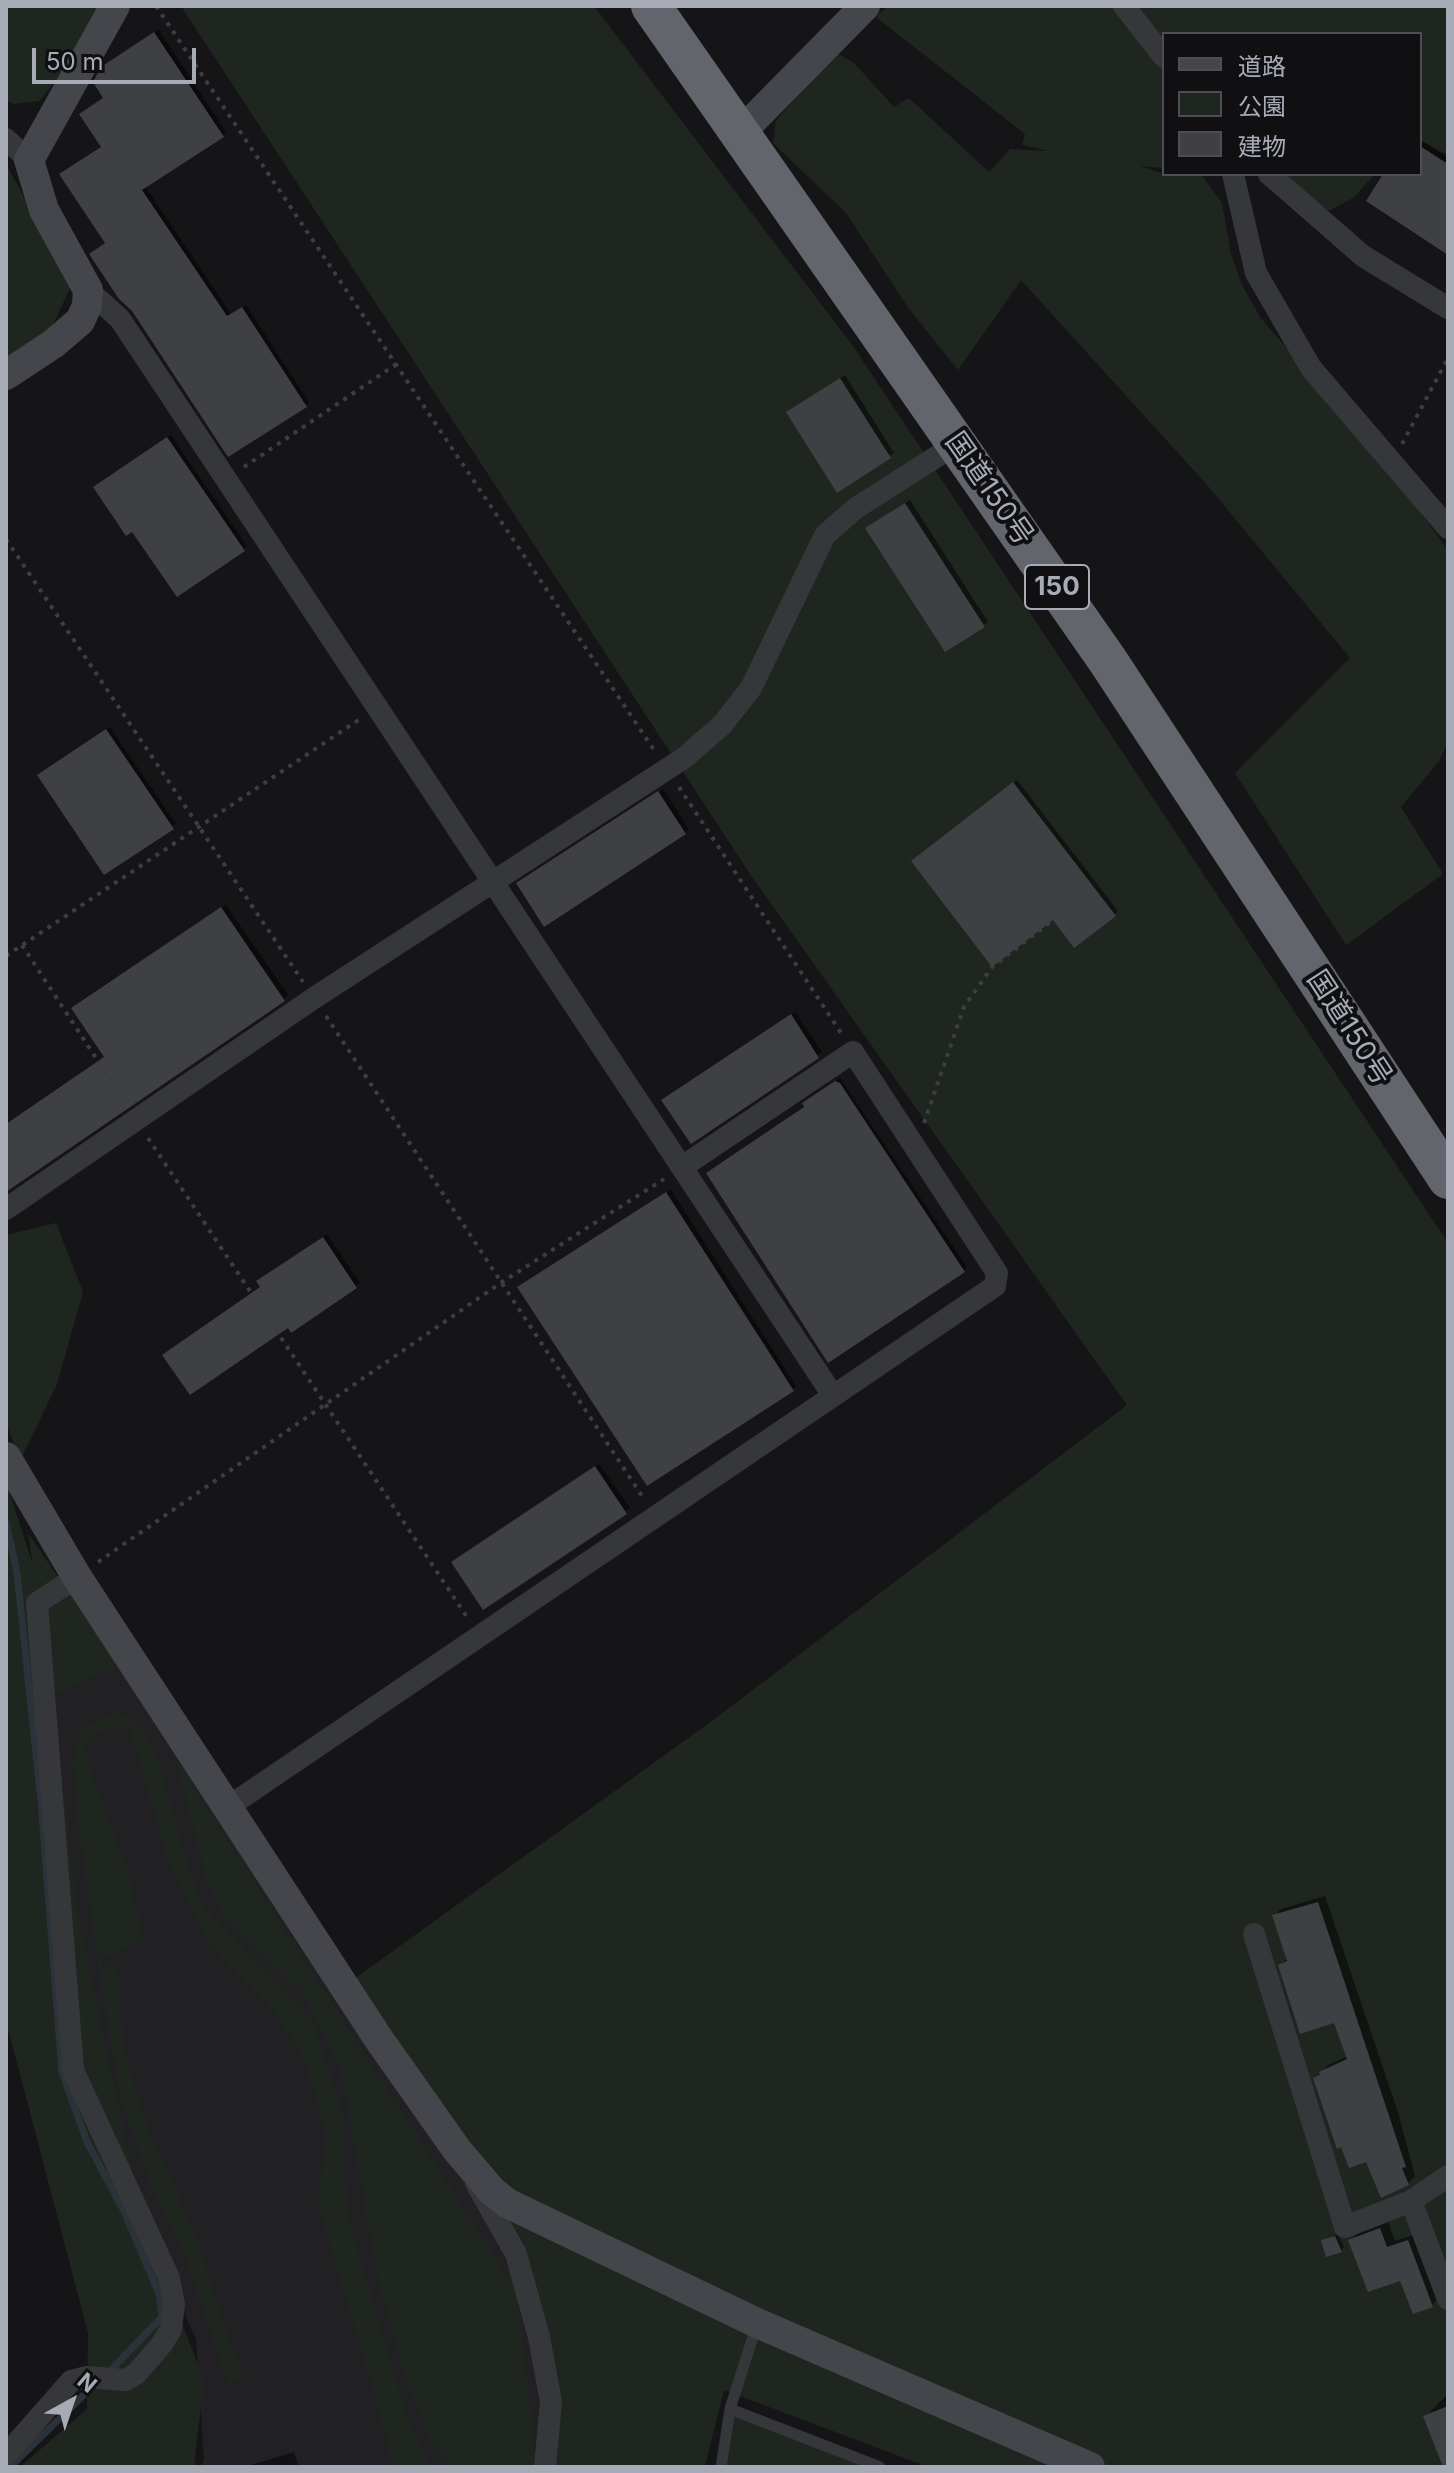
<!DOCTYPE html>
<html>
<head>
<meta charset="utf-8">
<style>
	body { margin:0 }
	#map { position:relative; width:1454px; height:2473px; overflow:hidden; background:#151517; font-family:Inter,"Noto Sans JP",sans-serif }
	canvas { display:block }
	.frame { position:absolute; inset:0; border:8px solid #a7abb6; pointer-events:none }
	.legend { position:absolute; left:1162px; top:32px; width:260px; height:144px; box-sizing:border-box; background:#101012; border:2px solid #4c4e54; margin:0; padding:10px 14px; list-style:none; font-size:24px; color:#a7abb6 }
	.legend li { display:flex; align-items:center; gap:16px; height:40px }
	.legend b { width:40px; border:2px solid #4c4e54 }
	.north { position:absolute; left:32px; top:2361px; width:80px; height:80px; -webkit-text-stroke:6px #101012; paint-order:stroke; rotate:40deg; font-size:22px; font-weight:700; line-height:32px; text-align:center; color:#a7abb6 }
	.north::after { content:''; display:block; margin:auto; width:28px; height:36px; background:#a7abb6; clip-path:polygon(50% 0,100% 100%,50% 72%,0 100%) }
	.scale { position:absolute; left:32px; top:48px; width:164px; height:36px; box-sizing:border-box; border:4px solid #a7abb6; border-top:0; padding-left:10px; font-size:24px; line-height:28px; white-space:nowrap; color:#a7abb6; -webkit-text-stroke:6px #101012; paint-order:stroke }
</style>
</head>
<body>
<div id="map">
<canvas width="1454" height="2473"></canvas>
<div class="frame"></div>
<ul class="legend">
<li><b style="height:10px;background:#44464b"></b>道路</li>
<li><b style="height:22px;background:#1f2620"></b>公園</li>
<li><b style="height:22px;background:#3f4044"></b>建物</li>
</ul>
<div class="north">N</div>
<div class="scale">50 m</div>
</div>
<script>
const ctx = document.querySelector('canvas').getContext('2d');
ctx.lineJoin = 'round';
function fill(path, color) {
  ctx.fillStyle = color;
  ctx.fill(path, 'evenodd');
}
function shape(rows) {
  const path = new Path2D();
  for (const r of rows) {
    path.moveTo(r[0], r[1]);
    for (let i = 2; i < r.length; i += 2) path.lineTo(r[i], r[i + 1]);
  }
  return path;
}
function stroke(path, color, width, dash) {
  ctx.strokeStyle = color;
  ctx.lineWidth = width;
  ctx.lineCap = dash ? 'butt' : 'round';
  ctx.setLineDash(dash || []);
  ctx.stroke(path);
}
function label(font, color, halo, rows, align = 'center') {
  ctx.font = font + ' Inter,"Noto Sans JP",sans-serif';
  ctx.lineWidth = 8;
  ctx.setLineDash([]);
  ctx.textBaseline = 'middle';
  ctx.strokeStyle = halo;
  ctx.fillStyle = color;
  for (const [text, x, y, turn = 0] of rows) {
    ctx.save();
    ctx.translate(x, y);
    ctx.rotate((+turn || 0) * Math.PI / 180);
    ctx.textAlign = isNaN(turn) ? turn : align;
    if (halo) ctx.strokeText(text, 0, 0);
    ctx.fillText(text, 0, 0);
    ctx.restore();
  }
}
const built = shape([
	[72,1581,480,2191,544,2363,544,2467,201,2467,204,2459,196,2339,73,2070,38,1609]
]);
const green = shape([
	[6,6,118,6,39,101,14,104,6,100],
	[181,6,594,6,853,346,1448,1243,1448,2467,928,2467,724,2390,705,2467,543,2467,562,2400,496,2186,354,1979,712,1721,1127,1405,752,877],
	[888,6,1118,6,1164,64,1164,168,1140,166,1164,174,1201,174,1222,203,1231,254,1242,285,1260,317,1376,452,1448,550,1448,742,1439,761,1401,807,1443,874,1346,945,1235,773,1350,658,1208,486,1021,280,958,370,909,309,846,213,773,143,776,120,837,53,854,63,894,107,909,98,989,172,1010,149,1049,151,1022,145,1025,134,876,17],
	[1135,6,1448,6,1448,155,1420,140,1420,34,1164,34,1164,39],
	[6,164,72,284,49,333,6,360],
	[1286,174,1375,174,1353,198,1328,211,1311,202],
	[56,1223,83,1292,57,1384,21,1459,6,1424,6,1235],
	[6,1482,33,1565,28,1533,119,1666,57,1693,38,1595,80,1925,143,2223,204,2380,194,2467,20,2467,87,2409,88,2333,6,2021],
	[114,1712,137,1724,155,1751,190,1872,204,1907,314,2023,344,2116,347,2214,404,2407,430,2467,393,2467,384,2427,318,2204,326,2133,304,2057,272,2009,217,1952,198,1920,168,1859,131,1731,119,1727,90,1735,85,1748,97,1790,126,1865,144,1941,100,1959,102,1970,118,1968,124,2050,150,2134,197,2238,228,2338,243,2374,228,2386,187,2262,151,2186,122,2104,106,2015,79,1833,73,1759,82,1727],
	[177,1762,517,2292,536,2467,451,2467,429,2437,405,2377,378,2279,340,2065,302,1992,228,1922,207,1882],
	[732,2405,889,2467,717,2467]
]);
const shadow = shape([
	[159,30,226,132,145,186,231,314,246,305,309,402,306,405,107,242,103,146,108,64],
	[1420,140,1448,158,1448,253,1386,174,1420,174],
	[845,375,894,453,837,490,792,409],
	[171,435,247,546,243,550,99,484],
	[910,500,988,622,946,650,871,525],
	[110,727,176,824,172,827,43,772],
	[1017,780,1118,911,1114,915,1053,917,917,857],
	[663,789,689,829,685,833,523,880],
	[226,905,288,995,8,1188,6,1125,106,1056,77,1004],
	[795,1012,822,1052,691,1141,667,1096],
	[840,1078,967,1267,964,1270,806,1106,808,1100],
	[671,1190,796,1386,792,1390,523,1283],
	[327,1234,360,1283,292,1330,262,1286,262,1278],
	[599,1464,630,1508,484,1607,458,1559],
	[1325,1896,1398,2112,1415,2176,1408,2184,1367,2159,1316,2079,1328,2065,1348,2056,1336,2020,1280,1965,1288,1958,1274,1916,1281,1909],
	[1388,2222,1395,2241,1416,2234,1440,2297,1432,2305,1350,2241,1358,2233],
	[1338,2234,1344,2247,1341,2251,1323,2241],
	[1448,2394,1448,2459,1426,2416],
	[294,2452,299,2467,244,2467]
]);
const stream = shape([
	[6,1522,17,1573,41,1801,62,2072,87,2142,124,2211,159,2294,162,2317,108,2373],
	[10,2467,95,2384]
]);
const building = shape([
	[154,32,224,137,142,190,227,316,242,307,307,407,228,457,132,311,119,299,89,254,105,243,59,174,101,147,79,114,103,98,93,82,101,67],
	[1420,146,1448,164,1448,255,1366,201,1383,174,1420,174],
	[840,378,891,458,837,493,786,412],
	[167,437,245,551,177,597,132,532,126,536,93,487],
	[905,503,985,627,945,652,865,528],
	[106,729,174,829,104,875,37,775],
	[1013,782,1116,916,1074,948,1053,920,992,967,911,861],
	[658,791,686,834,544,927,516,883],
	[221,907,285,1001,6,1192,6,1124,104,1057,71,1008],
	[791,1014,819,1058,691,1144,661,1100],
	[835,1081,840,1083,965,1272,828,1363,706,1173,804,1107,802,1103],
	[666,1192,794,1391,647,1486,517,1287],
	[323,1237,357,1288,291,1333,288,1328,190,1395,162,1355,260,1287,256,1281],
	[595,1466,627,1514,483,1610,451,1562],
	[1318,1902,1406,2167,1402,2168,1409,2185,1381,2198,1366,2162,1349,2168,1341,2147,1337,2149,1313,2078,1320,2075,1319,2072,1347,2059,1334,2023,1300,2034,1278,1965,1287,1961,1272,1915],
	[1380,2228,1387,2247,1408,2240,1433,2307,1413,2314,1400,2281,1368,2292,1348,2240],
	[1335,2236,1342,2252,1326,2257,1321,2240],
	[1448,2406,1448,2467,1443,2467,1423,2416]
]);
const path = shape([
	[156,6,656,753],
	[1402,444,1448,358],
	[244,467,398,363],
	[6,539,303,982],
	[679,787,841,1033],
	[22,945,126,1104],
	[6,956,360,719],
	[326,1016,644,1499],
	[924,1123,964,1007,992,967,1053,920],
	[148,1138,469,1620],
	[98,1562,502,1282,664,1179]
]);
const lane = shape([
	[730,2409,880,2467],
	[721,2467,730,2409,757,2324]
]);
const street = shape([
	[1124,6,1164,57],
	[6,139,29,160],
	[1233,174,1256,273,1311,368,1448,528],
	[1269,174,1363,256,1448,308],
	[88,290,120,319,832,1394],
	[6,1209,314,998,684,758,722,725,751,688,825,535,856,508,958,443],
	[228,1807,995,1286,997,1273,853,1052,682,1167],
	[1254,1934,1345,2227,1411,2201,1448,2176],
	[476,2183,516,2254,539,2337,551,2402,545,2467],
	[1411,2201,1448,2299],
	[6,2455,71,2381,87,2377,125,2380,136,2374,162,2344,171,2329,174,2304,169,2278,73,2070,37,1603,77,1577]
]);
const secondary = shape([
	[741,132,865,6],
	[6,375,53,344,80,321,87,306,88,290,44,210,29,160,115,6],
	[6,1457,77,1577,378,2038,457,2150,492,2191,507,2203,757,2323,1090,2467]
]);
const highway = shape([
	[651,6,1108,661,1448,1179]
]);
const shields = [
	[1057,587,64]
];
const shieldNames = [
	["150",1057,587]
];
const streetNames = [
	["国道150号",989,489,55],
	["国道150号",1349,1028,57]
];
fill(built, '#212124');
fill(green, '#1f2620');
fill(shadow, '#0007');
stroke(stream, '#2b333a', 7);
fill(building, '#3f4044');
stroke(path, '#3c3e42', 4, [4, 6]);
stroke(lane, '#36373b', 11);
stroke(street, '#36373b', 22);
stroke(secondary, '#44464b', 30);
stroke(highway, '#62656c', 40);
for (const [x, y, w] of shields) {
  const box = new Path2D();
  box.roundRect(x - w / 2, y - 22, w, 44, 6);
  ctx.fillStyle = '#101012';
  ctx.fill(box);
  stroke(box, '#a7abb6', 2);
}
label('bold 26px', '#a7abb6', null, shieldNames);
label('28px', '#a7abb6', '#101012', streetNames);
</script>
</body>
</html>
